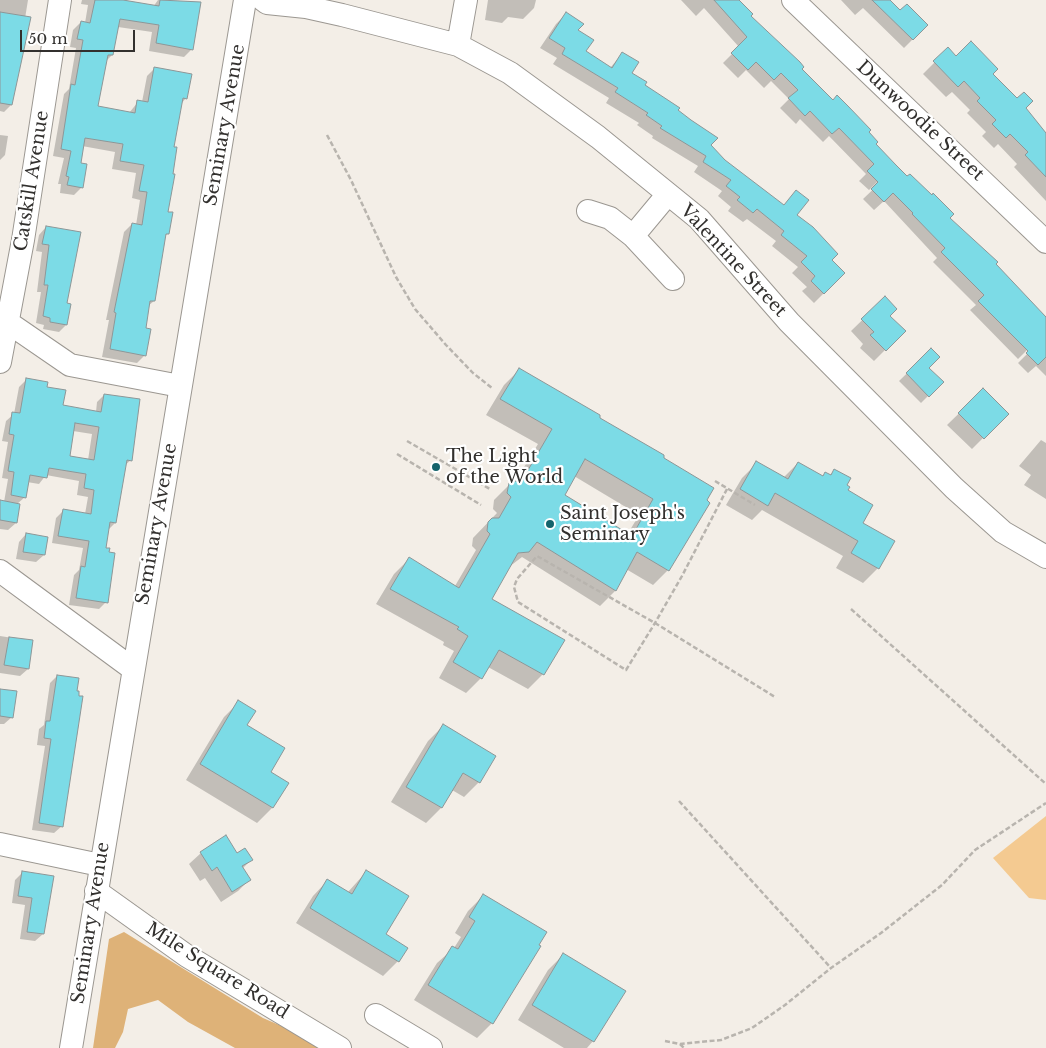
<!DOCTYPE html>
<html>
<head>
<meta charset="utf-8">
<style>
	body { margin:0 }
	#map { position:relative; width:1046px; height:1048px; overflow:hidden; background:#f3eee7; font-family:"Libre Baskerville",serif }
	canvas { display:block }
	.scale { position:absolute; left:20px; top:30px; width:115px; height:22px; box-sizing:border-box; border:2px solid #32302e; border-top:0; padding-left:6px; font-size:15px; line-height:18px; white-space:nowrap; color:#32302e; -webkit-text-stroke:4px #fff; paint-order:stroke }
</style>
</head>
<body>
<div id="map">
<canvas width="1046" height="1048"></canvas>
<div class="scale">50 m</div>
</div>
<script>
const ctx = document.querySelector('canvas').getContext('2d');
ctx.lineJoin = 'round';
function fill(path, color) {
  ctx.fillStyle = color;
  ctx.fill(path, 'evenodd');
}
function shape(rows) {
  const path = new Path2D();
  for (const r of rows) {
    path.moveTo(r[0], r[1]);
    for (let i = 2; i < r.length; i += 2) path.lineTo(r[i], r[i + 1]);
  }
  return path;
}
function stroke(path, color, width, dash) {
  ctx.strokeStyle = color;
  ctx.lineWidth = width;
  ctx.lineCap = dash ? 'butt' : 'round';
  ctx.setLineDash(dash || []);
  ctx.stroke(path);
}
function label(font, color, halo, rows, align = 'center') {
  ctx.font = font + ' "Libre Baskerville",serif';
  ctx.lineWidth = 4.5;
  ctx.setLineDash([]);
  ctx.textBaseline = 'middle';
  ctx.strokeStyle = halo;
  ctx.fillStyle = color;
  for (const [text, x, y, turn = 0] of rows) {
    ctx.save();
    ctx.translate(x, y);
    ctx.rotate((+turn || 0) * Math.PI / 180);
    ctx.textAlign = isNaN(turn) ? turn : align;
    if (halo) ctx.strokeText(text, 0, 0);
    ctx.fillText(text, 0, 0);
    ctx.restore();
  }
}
const green = shape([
	[1046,816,1046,900,1029,898,993,858]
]);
const forest = shape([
	[124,932,263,1018,323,1044,326,1048,235,1048,188,1022,158,1000,128,1009,123,1032,115,1048,93,1048,109,939]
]);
const shadow = shape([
	[0,0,28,0,11,105,4,112,0,111],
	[82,0,122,0,153,7,158,0,200,3,192,49,184,57,149,51,152,32,118,27,112,55,105,62,97,107,129,113,138,102,142,102,147,76,155,68,186,98,181,104,173,148,167,213,168,233,164,237,154,301,148,306,144,329,145,355,137,363,102,357,109,320,106,320,124,232,132,224,136,225,140,200,132,198,136,173,112,169,115,152,82,146,79,164,82,187,74,195,60,193,61,184,58,184,64,158,53,156,64,94,69,89,76,48,70,47,73,30,81,22,85,23,88,5,81,4],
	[488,0,536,0,534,8,523,19,508,17,502,23,485,20],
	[681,0,738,0,749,16,833,101,867,132,874,144,994,264,1046,321,1046,376,1036,366,1028,373,1018,363,1031,350,1029,348,1018,359,970,310,976,305,933,262,937,258,884,201,874,210,863,199,884,179,882,177,869,190,859,181,866,174,829,136,823,142,800,119,796,124,780,108,789,99,771,81,764,88,746,70,738,78,723,63,739,47,704,8,696,16],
	[841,0,888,0,900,12,927,25,904,48,863,8,855,15],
	[566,14,585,51,610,68,623,53,631,73,676,110,725,161,783,206,796,192,796,215,831,260,844,273,814,303,802,291,807,287,792,273,798,267,772,246,776,241,747,219,743,222,728,211,731,207,718,196,722,191,694,172,698,166,652,138,653,136,637,125,639,123,606,103,609,98,553,64,557,58,540,48,556,24],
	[948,49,956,57,992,74,1046,133,1046,201,1014,167,1017,164,998,144,994,148,982,136,986,132,967,113,970,110,952,92,946,97,923,74],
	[0,135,8,136,5,155,0,160],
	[46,227,65,304,66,325,59,332,43,329,44,325,36,323,41,292,37,292,42,252,36,251,39,235],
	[885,298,888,316,904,331,874,361,860,348,863,344,851,331],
	[931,350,928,368,942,382,921,403,899,381],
	[519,370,663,456,668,570,653,585,626,569,615,591,600,606,522,557,509,567,491,600,543,674,528,689,488,667,481,678,466,693,439,678,454,651,443,645,444,642,376,604,394,574,409,559,455,586,476,550,472,546,473,538,497,513,493,509,494,500,510,484,515,482,538,444,486,415,504,385],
	[574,476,639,515,627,535,563,496],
	[26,380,46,388,62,406,96,412,97,402,104,395,131,460,124,466,115,523,108,530,104,549,106,602,99,609,69,605,74,575,79,570,83,548,52,543,56,518,63,511,85,514,88,497,77,495,79,481,46,475,39,484,27,482,25,497,17,504,16,523,8,530,0,529,0,502,4,502,8,479,2,478,8,442,2,441,6,421,14,414,19,387],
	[73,431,92,434,88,460,68,457],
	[983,390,1007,414,972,449,947,425],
	[1041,440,1046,443,1046,499,1024,485,1031,475,1019,466],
	[757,463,783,478,798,463,822,477,825,474,829,476,835,470,845,485,878,568,863,583,836,568,843,556,762,510,752,520,726,505,742,478],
	[26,534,44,555,36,562,16,559,19,542],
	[0,636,32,641,28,669,20,676,0,673],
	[57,676,62,826,54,833,32,830,45,746,37,745,39,729,44,725,50,683],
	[0,690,12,717,4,724,0,724],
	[239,702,245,726,269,772,287,783,272,808,257,823,186,780,224,717],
	[443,726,494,756,479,782,464,797,452,790,441,808,426,823,391,802,428,741],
	[201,853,237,855,251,860,242,869,249,880,238,891,221,902,205,878,200,881,189,864],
	[366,872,384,934,398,961,383,976,296,923,313,896,328,880,348,892],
	[22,873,52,877,43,934,35,941,20,939,25,905,12,903,15,880],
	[483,896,492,1023,477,1038,414,1000,437,963,454,948,461,937,455,933,468,911],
	[563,955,593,1041,587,1048,564,1048,518,1020,548,970]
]);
const building = shape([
	[95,0,123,0,159,6,160,0,201,2,193,50,156,43,159,25,120,19,113,55,108,55,98,106,135,113,137,100,148,102,154,67,192,74,187,99,183,98,174,147,177,147,173,174,175,174,168,212,173,212,169,234,166,234,155,301,150,301,146,328,151,329,146,356,110,349,116,313,114,312,132,223,142,225,147,192,139,191,144,165,120,161,123,144,85,138,81,163,87,164,83,188,67,185,69,177,66,176,71,151,61,149,71,84,75,85,83,40,77,39,81,21,90,23,95,0],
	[714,0,739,0,753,14,751,16,800,62,804,67,802,69,833,100,837,95,848,106,871,130,869,132,878,142,876,144,896,165,907,176,910,174,932,195,933,193,954,214,950,218,998,262,996,264,1046,317,1046,357,1038,365,1026,353,1028,351,978,301,984,295,941,252,945,248,912,214,913,213,893,193,884,202,871,189,878,182,867,171,874,164,839,128,832,134,810,111,805,116,788,98,798,90,781,73,774,80,756,62,748,70,731,53,747,37,714,0],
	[872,0,890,0,900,10,907,4,928,25,913,40,872,0],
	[0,12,31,17,12,105,0,103,0,12],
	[566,12,584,24,578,30,594,40,586,51,612,68,622,52,639,62,632,73,647,82,645,85,680,108,678,110,691,120,718,138,711,145,725,160,784,205,796,190,809,200,797,215,813,227,838,254,832,260,845,273,824,294,811,281,815,276,801,262,807,256,781,235,784,231,757,209,753,213,737,200,740,197,726,186,731,180,703,162,706,156,660,128,662,126,646,115,648,113,615,92,618,88,562,54,565,48,549,38,566,12],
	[971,41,998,69,993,74,1017,98,1024,92,1033,101,1026,108,1046,133,1046,177,1025,155,1028,152,1010,134,1006,138,992,124,996,120,977,101,980,98,964,81,958,87,933,61,948,47,956,56,971,41],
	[46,226,81,232,67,303,71,304,67,325,50,322,50,318,43,316,48,285,44,285,49,245,42,244,46,226],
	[885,296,897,309,890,316,906,331,886,351,870,335,874,332,861,319,885,296],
	[931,348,940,357,929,368,944,382,929,397,906,373,931,348],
	[519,368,600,415,600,418,664,455,664,458,714,488,707,500,710,503,669,571,637,552,616,591,537,542,529,552,518,553,492,599,565,640,544,675,499,650,482,679,453,662,468,636,457,629,459,627,390,589,409,557,459,588,490,534,487,531,488,522,492,518,499,518,511,497,507,493,509,483,515,481,521,482,552,429,500,399,519,368],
	[585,459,653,499,632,536,565,495,585,459],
	[26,378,48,382,47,387,66,390,63,405,101,412,104,394,140,399,132,461,127,460,116,523,110,522,106,548,110,548,109,552,115,553,108,603,76,598,81,566,85,567,89,541,58,536,63,509,91,514,94,490,84,488,86,474,49,468,47,478,30,475,26,498,11,495,14,472,8,471,14,435,9,434,12,412,20,413,26,378],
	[75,423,99,427,94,460,70,456,75,423],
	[983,388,1009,414,984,439,958,413,983,388],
	[756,461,788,479,798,462,823,476,825,472,831,475,834,469,851,478,847,485,850,487,848,490,873,505,863,523,895,541,879,569,851,553,858,541,775,493,768,506,740,489,756,461],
	[0,500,20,504,17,523,0,520,0,500],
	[26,533,48,537,45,555,23,552,26,533],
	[9,637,33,640,29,669,4,665,9,637],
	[57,675,79,678,77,691,79,691,79,696,83,696,63,827,39,823,51,739,44,738,46,721,50,721,57,675],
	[0,689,17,691,13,718,0,716,0,689],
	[238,700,256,711,247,725,285,748,271,772,289,783,273,808,200,764,238,700],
	[443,724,496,756,480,783,463,773,442,808,406,787,443,724],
	[226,835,237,853,245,848,253,860,242,866,251,880,232,892,217,867,212,871,200,852,226,835],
	[366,870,409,896,386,934,408,948,399,962,310,908,327,879,352,894,366,870],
	[22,871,54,876,44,934,27,932,32,898,18,896,22,871],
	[483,894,547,932,539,945,541,946,493,1024,428,985,452,946,458,949,475,921,469,917,483,894],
	[563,953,626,991,594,1042,532,1005,563,953]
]);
const path = shape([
	[327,135,351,180,396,277,415,309,446,345,473,373,492,388],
	[407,441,490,489],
	[397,454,481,505],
	[715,481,755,505],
	[727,489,682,576,655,623,626,670,518,602,514,587,517,579,537,556,655,623,775,697],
	[851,609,1046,784],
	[679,801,831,968],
	[665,1041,680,1044,721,1040,752,1028,785,1005,831,968,881,933,942,885,975,850,1046,803],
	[680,1044,684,1048]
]);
const minor = shape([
	[263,0,267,3,306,7,342,15,458,45,510,73,598,137,699,219,789,322,954,488,1003,532,1046,557],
	[793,0,1046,242],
	[458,45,466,0],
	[668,194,633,236,673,279],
	[588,211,610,218,633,236],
	[0,317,70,365,180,386],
	[0,362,23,240,60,0],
	[0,571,133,669],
	[0,844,100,865],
	[96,891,187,956,340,1048],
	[376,1015,431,1048],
	[71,1048,245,0]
]);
const markers = [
	[436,467,5,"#15636b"],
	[550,524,5,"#15636b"]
];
const streetNames = [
	["Dunwoodie Street",920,121,43],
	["Seminary Avenue",225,125,-80],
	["Catskill Avenue",32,181,-81],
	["Valentine Street",733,261,47],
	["Seminary Avenue",157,524,-80],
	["Seminary Avenue",91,923,-81],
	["Mile Square Road",217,971,32]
];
const poiNames = [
	["The Light",446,457],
	["of the World",446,478],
	["Saint Joseph's",560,514],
	["Seminary",560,535]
];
fill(green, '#f4ca91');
fill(forest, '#deb278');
fill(shadow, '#0003');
fill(building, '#7cdbe6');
stroke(building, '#8d9697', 1);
stroke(minor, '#9b9791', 24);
stroke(path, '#b8b4ae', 2.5, [5, 2.5]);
stroke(minor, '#fff', 22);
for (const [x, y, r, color] of markers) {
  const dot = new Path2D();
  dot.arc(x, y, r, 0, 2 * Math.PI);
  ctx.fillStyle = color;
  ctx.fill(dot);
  stroke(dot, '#fff', 2);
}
label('18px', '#32302e', '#fff', streetNames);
label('18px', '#32302e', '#fff', poiNames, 'left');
</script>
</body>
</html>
